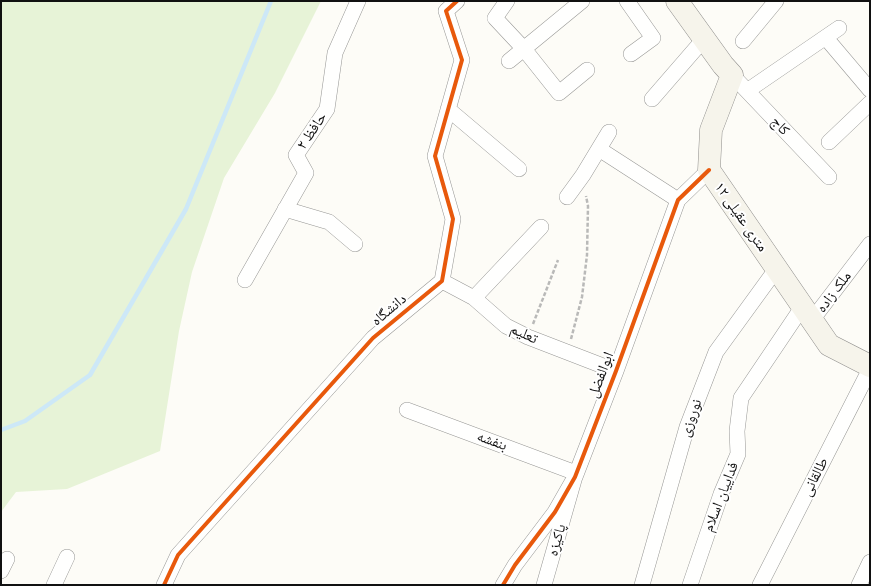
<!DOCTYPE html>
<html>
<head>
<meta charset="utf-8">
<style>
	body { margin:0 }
	#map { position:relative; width:871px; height:586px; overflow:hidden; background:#fdfcf7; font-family:"Zilla Slab",serif }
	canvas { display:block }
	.frame { position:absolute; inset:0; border:2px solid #111; pointer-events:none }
</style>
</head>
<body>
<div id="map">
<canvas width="871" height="586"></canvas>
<div class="frame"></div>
</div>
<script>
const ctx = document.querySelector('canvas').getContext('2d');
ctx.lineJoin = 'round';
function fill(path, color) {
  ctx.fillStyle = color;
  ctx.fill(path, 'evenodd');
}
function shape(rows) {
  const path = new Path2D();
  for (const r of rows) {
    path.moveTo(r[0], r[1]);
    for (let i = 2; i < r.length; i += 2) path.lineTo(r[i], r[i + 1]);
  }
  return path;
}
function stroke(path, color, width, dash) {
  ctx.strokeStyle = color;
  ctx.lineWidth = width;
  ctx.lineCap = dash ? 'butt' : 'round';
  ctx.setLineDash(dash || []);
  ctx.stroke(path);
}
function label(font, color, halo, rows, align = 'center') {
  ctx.font = font + ' "Zilla Slab","Noto Naskh Arabic",serif';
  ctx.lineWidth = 4;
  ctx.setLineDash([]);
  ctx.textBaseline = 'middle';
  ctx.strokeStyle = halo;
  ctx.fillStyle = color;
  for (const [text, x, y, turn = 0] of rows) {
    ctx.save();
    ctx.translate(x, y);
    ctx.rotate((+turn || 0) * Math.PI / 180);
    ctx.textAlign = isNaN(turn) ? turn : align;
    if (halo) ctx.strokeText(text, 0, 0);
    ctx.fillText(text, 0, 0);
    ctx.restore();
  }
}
const green = shape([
	[1,1,321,1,275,93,224,178,192,272,179,331,160,451,67,489,16,492,1,512]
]);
const stream = shape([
	[1,430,25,421,90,375,186,209,271,1]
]);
const path = shape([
	[533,324,558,260],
	[571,339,582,297,587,255,588,206,586,196]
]);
const street = shape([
	[507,1,495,18,524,49,559,93,587,70],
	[627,1,653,38,631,54],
	[826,38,870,90],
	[743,41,776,1],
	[509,61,582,1],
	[732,75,829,177],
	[747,91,839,28],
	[652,99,704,39],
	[448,109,519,169],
	[829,142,870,103],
	[599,149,678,200],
	[567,197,583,175,609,132],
	[285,209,329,222,355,244],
	[245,280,306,173,296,155,327,109,335,53,358,1],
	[442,281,474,298,506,326,528,337,616,371],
	[474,298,541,227],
	[812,320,870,244],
	[407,410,576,473,544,585],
	[1,571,7,559],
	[54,585,67,557],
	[164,585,178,555,373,338,442,281,453,219,435,156,462,60,446,11,457,1],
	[503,585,515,565,555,512,575,477,616,371,678,200,709,170],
	[642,585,687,427,716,352,777,268],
	[690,585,721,494,738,454,737,431,741,398,803,306],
	[760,585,870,369],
	[859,585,870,562]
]);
const secondary = shape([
	[677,1,723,65,732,75,711,130,709,170,829,345,870,366]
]);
const cycleway = shape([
	[164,585,178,555,373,338,442,281,453,219,435,156,462,60,446,11,457,1],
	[503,585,515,565,555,512,575,477,616,371,678,200,709,170]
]);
const streetNames = [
	["کاج",780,126,47],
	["حافظ ۲",312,131,-56],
	["۱۲ متری عقیلی",741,217,55],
	["ملک زاده",834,292,-53],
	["دانشگاه",389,310,-40],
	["تعلیم",524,334,25],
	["ابوالفضل",601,375,-69],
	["نوروزی",691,418,-70],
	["بنفشه",492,441,20],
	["طالقانی",815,477,-63],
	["فداییان اسلام",721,497,-69],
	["پاکیزه",557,540,-74]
];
fill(green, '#e7f3d7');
stroke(stream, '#cde8f7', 4.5);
stroke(street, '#979795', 16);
stroke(secondary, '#8e8d8b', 23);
stroke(path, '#b9b9b8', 2.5, [4, 2]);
stroke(street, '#fffffe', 15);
stroke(secondary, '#f6f4eb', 22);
stroke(cycleway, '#e8590c', 4);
label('15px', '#111', '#fff', streetNames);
</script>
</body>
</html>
